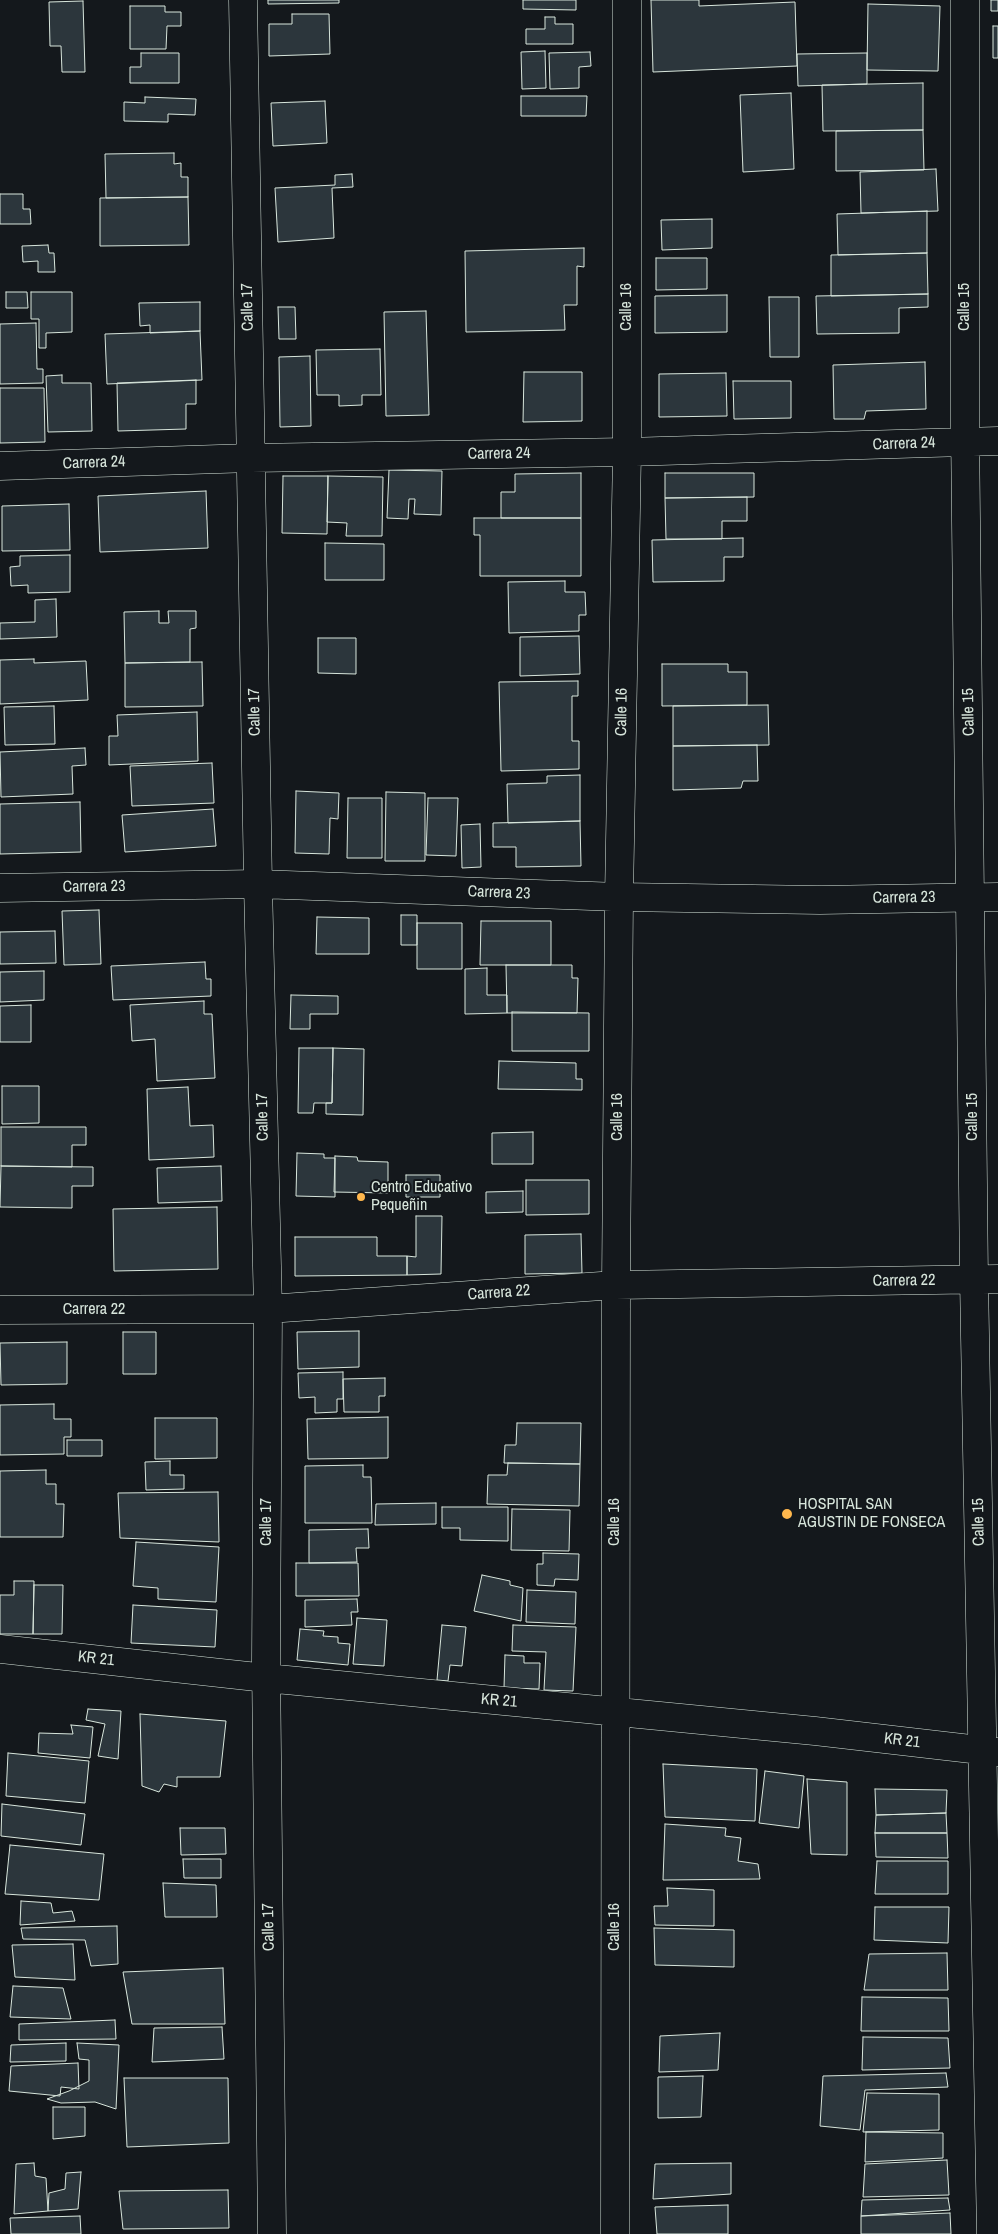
<!DOCTYPE html>
<html>
<head>
<meta charset="utf-8">
<style>
	body { margin:0 }
	canvas { display:block; background:#14181c }
</style>
</head>
<body>
<canvas width="998" height="2234"></canvas>
<script>
const ctx = document.querySelector('canvas').getContext('2d');
ctx.lineJoin = 'round';
function fill(path, color) {
  ctx.fillStyle = color;
  ctx.fill(path, 'evenodd');
}
function shape(rows) {
  const path = new Path2D();
  for (const r of rows) {
    path.moveTo(r[0], r[1]);
    for (let i = 2; i < r.length; i += 2) path.lineTo(r[i], r[i + 1]);
  }
  return path;
}
function stroke(path, color, width, dash) {
  ctx.strokeStyle = color;
  ctx.lineWidth = width;
  ctx.lineCap = dash ? 'butt' : 'round';
  ctx.setLineDash(dash || []);
  ctx.stroke(path);
}
function label(font, color, halo, rows, align = 'center') {
  ctx.font = font + ' "Archivo Narrow",sans-serif';
  ctx.lineWidth = 4;
  ctx.setLineDash([]);
  ctx.textBaseline = 'middle';
  ctx.strokeStyle = halo;
  ctx.fillStyle = color;
  for (const [text, x, y, turn = 0] of rows) {
    ctx.save();
    ctx.translate(x, y);
    ctx.rotate((+turn || 0) * Math.PI / 180);
    ctx.textAlign = isNaN(turn) ? turn : align;
    if (halo) ctx.strokeText(text, 0, 0);
    ctx.fillText(text, 0, 0);
    ctx.restore();
  }
}
const building = shape([
	[268,0,339,0,339,3,268,4,268,0],
	[523,0,576,0,576,10,523,9,523,0],
	[651,0,699,0,699,6,795,2,797,66,653,72,651,0],
	[991,0,998,0,998,11,991,11,991,0],
	[83,1,85,72,62,72,61,46,50,46,49,2,83,1],
	[868,4,940,6,938,71,867,70,868,4],
	[130,6,165,6,165,12,181,12,181,26,167,26,166,49,130,49,130,6],
	[292,14,329,14,330,54,269,56,269,24,292,24,292,14],
	[545,17,555,17,555,24,573,24,573,44,526,44,526,29,545,29,545,17],
	[993,26,998,26,998,58,993,58,993,26],
	[545,51,546,88,522,89,521,52,545,51],
	[590,52,591,66,579,67,579,88,550,89,549,53,590,52],
	[141,53,179,53,179,83,130,83,130,67,141,67,141,53],
	[867,53,867,84,798,86,797,54,867,53],
	[923,83,923,130,823,131,822,85,923,83],
	[791,93,794,169,743,172,740,95,791,93],
	[521,96,587,96,586,116,521,116,521,96],
	[145,97,196,99,195,115,168,114,168,122,124,121,124,102,145,103,145,97],
	[325,101,327,143,273,146,271,103,325,101],
	[923,130,924,170,836,171,836,131,923,130],
	[174,153,174,164,181,163,181,177,188,177,188,197,106,198,105,154,174,153],
	[936,169,938,211,861,213,860,172,936,169],
	[352,174,353,187,332,188,334,238,278,242,275,188,335,185,335,175,352,174],
	[0,194,23,194,23,209,30,209,31,224,0,224,0,194],
	[188,197,189,245,100,246,100,198,188,197],
	[927,211,927,253,838,255,837,214,927,211],
	[712,219,712,248,662,250,661,220,712,219],
	[48,245,49,253,54,253,55,272,38,272,38,261,23,262,22,246,48,245],
	[584,248,584,267,577,266,577,305,564,305,565,330,466,332,465,251,584,248],
	[927,253,928,294,831,296,831,255,927,253],
	[656,258,707,258,707,289,656,290,656,258],
	[6,292,27,292,28,308,6,308,6,292],
	[31,292,72,292,72,332,46,333,46,348,39,348,39,319,31,319,31,292],
	[928,294,928,307,899,308,899,333,817,334,816,296,928,294],
	[727,295,727,332,655,333,655,296,727,295],
	[769,297,799,297,799,357,770,357,769,297],
	[200,302,200,331,150,333,150,325,140,326,139,303,200,302],
	[278,307,295,307,296,339,279,339,278,307],
	[426,311,429,415,386,416,384,312,426,311],
	[36,323,37,369,43,369,43,383,0,384,0,324,36,323],
	[200,331,202,380,107,384,105,334,200,331],
	[380,349,381,395,362,395,362,405,339,406,339,395,317,395,316,350,380,349],
	[310,356,311,426,280,427,279,357,310,356],
	[925,362,926,409,866,411,864,419,834,419,833,365,925,362],
	[524,372,582,372,582,421,523,422,524,372],
	[726,373,727,416,659,417,659,374,726,373],
	[62,375,62,383,91,383,92,431,48,432,46,376,62,375],
	[196,380,196,404,186,404,186,429,118,431,117,383,196,380],
	[733,381,791,381,791,418,734,419,733,381],
	[0,388,44,388,45,442,0,443,0,388],
	[389,470,442,471,441,515,414,514,415,499,409,499,408,519,387,518,389,470],
	[581,473,581,518,501,518,501,492,515,492,515,474,581,473],
	[665,473,754,473,754,497,665,498,665,473],
	[283,476,328,476,327,534,282,533,283,476],
	[328,476,383,477,382,536,346,536,347,523,327,522,328,476],
	[206,491,208,548,100,552,98,496,206,491],
	[747,497,747,521,722,521,722,539,666,539,665,498,747,497],
	[69,504,70,550,2,551,2,506,69,504],
	[474,518,581,518,581,576,480,576,480,535,474,535,474,518],
	[743,538,743,557,724,557,724,581,653,582,652,540,743,538],
	[325,543,384,544,384,580,325,580,325,543],
	[70,555,70,592,28,593,28,585,11,586,10,567,20,566,20,556,70,555],
	[565,581,565,592,585,592,586,615,579,615,579,631,509,633,508,582,565,581],
	[56,599,57,637,0,639,0,623,35,622,35,600,56,599],
	[159,611,159,623,169,623,168,611,196,611,196,628,190,629,190,662,125,663,124,612,159,611],
	[579,636,580,674,520,676,520,637,579,636],
	[318,638,356,638,356,674,318,673,318,638],
	[34,659,34,663,86,661,88,700,0,704,0,660,34,659],
	[202,662,203,706,125,707,125,663,202,662],
	[662,664,728,664,728,672,747,672,747,705,662,706,662,664],
	[578,681,578,696,572,696,572,741,579,741,579,769,501,771,499,682,578,681],
	[768,705,769,745,673,746,673,706,768,705],
	[54,706,55,744,5,745,4,707,54,706],
	[197,712,198,761,109,765,109,736,118,736,117,715,197,712],
	[757,745,758,781,743,781,741,788,673,790,673,746,757,745],
	[85,748,86,765,72,766,73,794,1,797,0,752,85,748],
	[212,763,214,803,132,806,130,766,212,763],
	[580,775,580,821,508,823,507,784,547,783,547,776,580,775],
	[296,791,339,793,338,819,330,818,329,854,295,853,296,791],
	[386,792,425,793,425,861,385,861,386,792],
	[348,798,382,798,382,858,347,858,348,798],
	[428,798,458,798,456,856,426,855,428,798],
	[80,802,81,852,0,854,0,804,80,802],
	[213,809,216,846,125,852,122,815,213,809],
	[580,821,581,866,516,867,516,847,493,847,493,823,580,821],
	[480,824,481,867,462,868,461,825,480,824],
	[99,910,101,964,64,965,62,911,99,910],
	[401,915,417,915,417,945,401,945,401,915],
	[317,917,369,918,369,954,316,954,317,917],
	[481,921,551,921,551,965,480,965,481,921],
	[417,923,462,923,462,969,417,969,417,923],
	[55,931,56,963,0,964,0,932,55,931],
	[205,962,206,979,211,979,211,996,113,1000,111,966,205,962],
	[506,965,572,965,572,978,578,978,577,1013,507,1013,506,965],
	[487,968,487,995,507,995,507,1013,465,1014,465,969,487,968],
	[44,971,44,1000,0,1002,0,972,44,971],
	[291,995,338,996,338,1014,310,1014,310,1029,290,1029,291,995],
	[204,1001,204,1014,212,1014,215,1078,157,1081,155,1039,132,1041,130,1005,204,1001],
	[31,1005,31,1042,0,1042,0,1006,31,1005],
	[512,1012,589,1013,589,1051,512,1051,512,1012],
	[299,1048,333,1048,332,1103,314,1103,313,1113,298,1113,299,1048],
	[333,1048,364,1049,363,1115,326,1114,326,1103,332,1103,333,1048],
	[499,1061,576,1063,576,1079,582,1079,582,1090,498,1089,499,1061],
	[2,1086,39,1086,39,1123,2,1124,2,1086],
	[188,1087,190,1126,213,1125,214,1157,149,1160,147,1089,188,1087],
	[1,1127,86,1127,86,1145,72,1145,72,1167,1,1166,1,1127],
	[533,1132,533,1164,492,1164,492,1133,533,1132],
	[297,1153,324,1154,324,1158,335,1158,335,1197,296,1196,297,1153],
	[335,1156,357,1157,358,1161,388,1162,388,1193,334,1192,335,1156],
	[1,1166,93,1167,93,1186,72,1186,72,1208,0,1207,1,1166],
	[221,1166,222,1201,158,1203,157,1168,221,1166],
	[406,1175,440,1175,440,1197,406,1197,406,1175],
	[526,1180,589,1180,589,1214,526,1215,526,1180],
	[523,1191,523,1212,486,1213,486,1192,523,1191],
	[217,1207,218,1269,114,1271,113,1209,217,1207],
	[416,1216,442,1216,441,1274,407,1275,407,1256,416,1257,416,1216],
	[581,1234,582,1273,525,1274,525,1235,581,1234],
	[295,1237,377,1237,377,1256,407,1256,407,1275,295,1276,295,1237],
	[359,1331,359,1367,298,1369,297,1332,359,1331],
	[123,1332,156,1332,156,1374,123,1374,123,1332],
	[67,1342,67,1384,1,1385,0,1343,67,1342],
	[343,1372,343,1399,337,1399,337,1412,315,1413,315,1397,299,1398,298,1373,343,1372],
	[385,1378,385,1396,379,1396,379,1412,344,1412,343,1379,385,1378],
	[54,1404,54,1419,71,1419,71,1437,64,1437,64,1454,0,1455,0,1405,54,1404],
	[388,1417,388,1458,308,1459,307,1419,388,1417],
	[155,1418,217,1418,217,1458,155,1459,155,1418],
	[517,1423,581,1423,580,1464,504,1463,505,1445,516,1445,517,1423],
	[67,1440,102,1440,102,1456,67,1456,67,1440],
	[170,1461,170,1475,184,1475,184,1489,146,1490,145,1462,170,1461],
	[508,1463,580,1464,579,1506,487,1504,488,1475,507,1475,508,1463],
	[363,1465,363,1477,371,1477,372,1523,305,1523,305,1466,363,1465],
	[46,1470,46,1484,56,1484,56,1504,64,1504,63,1537,0,1537,0,1471,46,1470],
	[218,1492,219,1542,120,1538,118,1493,218,1492],
	[436,1503,436,1524,375,1525,376,1504,436,1503],
	[442,1507,508,1507,508,1541,460,1540,460,1528,442,1528,442,1507],
	[512,1509,570,1510,569,1551,511,1550,512,1509],
	[368,1529,369,1548,356,1548,357,1562,309,1563,309,1530,368,1529],
	[136,1542,219,1547,216,1602,158,1599,158,1588,133,1586,136,1542],
	[543,1553,579,1554,578,1580,555,1579,554,1586,537,1585,537,1564,543,1564,543,1553],
	[296,1563,358,1563,359,1596,296,1596,296,1563],
	[482,1575,510,1581,510,1585,523,1588,521,1621,474,1611,482,1575],
	[14,1581,34,1581,33,1634,0,1634,0,1595,14,1595,14,1581],
	[34,1585,63,1585,62,1634,33,1634,34,1585],
	[527,1590,576,1592,575,1624,526,1622,527,1590],
	[357,1599,358,1612,351,1612,352,1625,305,1627,305,1600,357,1599],
	[133,1605,217,1610,215,1647,131,1643,133,1605],
	[357,1618,387,1620,384,1666,353,1664,357,1618],
	[442,1625,466,1627,462,1666,450,1665,448,1681,437,1680,442,1625],
	[513,1625,576,1627,573,1691,544,1690,546,1652,512,1651,513,1625],
	[300,1629,324,1631,323,1636,338,1637,338,1643,350,1644,348,1665,297,1660,300,1629],
	[505,1655,524,1656,524,1663,540,1663,539,1689,504,1688,505,1655],
	[88,1709,121,1711,118,1759,98,1756,105,1724,86,1720,88,1709],
	[140,1714,226,1721,220,1777,177,1777,177,1787,164,1784,159,1792,142,1786,140,1714],
	[71,1725,93,1727,90,1758,38,1753,39,1733,73,1734,71,1725],
	[8,1753,89,1761,85,1803,6,1796,8,1753],
	[663,1764,757,1769,755,1821,665,1817,663,1764],
	[765,1771,804,1776,799,1828,759,1823,765,1771],
	[807,1779,847,1782,847,1855,811,1854,807,1779],
	[875,1789,947,1790,946,1813,876,1815,875,1789],
	[2,1804,85,1814,81,1845,1,1836,2,1804],
	[946,1813,947,1833,875,1833,876,1815,946,1813],
	[665,1824,726,1828,725,1836,741,1838,738,1861,758,1864,760,1879,663,1880,665,1824],
	[180,1828,225,1828,226,1854,181,1855,180,1828],
	[875,1833,947,1833,948,1858,876,1857,875,1833],
	[10,1845,104,1854,99,1900,5,1894,10,1845],
	[183,1859,221,1859,221,1878,184,1878,183,1859],
	[877,1861,948,1861,948,1894,875,1894,877,1861],
	[163,1883,216,1885,217,1917,165,1917,163,1883],
	[667,1888,714,1890,714,1926,655,1925,654,1906,668,1906,667,1888],
	[21,1901,51,1903,53,1913,72,1911,75,1921,20,1925,21,1901],
	[875,1907,949,1907,948,1943,874,1940,875,1907],
	[117,1926,118,1964,91,1966,85,1940,23,1939,21,1928,117,1926],
	[654,1928,734,1930,734,1967,655,1965,654,1928],
	[73,1944,75,1980,15,1977,12,1945,73,1944],
	[947,1953,948,1990,864,1990,869,1954,947,1953],
	[223,1968,225,2024,132,2024,123,1972,223,1968],
	[13,1986,63,1988,71,2019,10,2017,13,1986],
	[862,1997,948,1998,949,2031,861,2031,862,1997],
	[115,2020,116,2039,19,2040,19,2024,115,2020],
	[222,2027,224,2059,152,2062,154,2028,222,2027],
	[720,2033,718,2070,659,2072,660,2036,720,2033],
	[863,2037,948,2038,950,2068,862,2070,863,2037],
	[66,2043,66,2061,10,2062,11,2045,66,2043],
	[77,2043,119,2045,116,2109,95,2102,61,2103,47,2099,69,2091,89,2081,89,2060,79,2059,77,2043],
	[78,2063,79,2089,61,2087,60,2096,9,2091,11,2066,78,2063],
	[946,2073,948,2087,865,2090,860,2130,820,2126,823,2076,946,2073],
	[703,2076,701,2117,658,2118,658,2077,703,2076],
	[124,2078,228,2078,229,2143,127,2147,124,2078],
	[867,2093,939,2094,939,2130,863,2132,867,2093],
	[53,2107,85,2107,85,2136,53,2139,53,2107],
	[866,2132,943,2133,943,2158,865,2162,866,2132],
	[947,2160,949,2195,863,2197,865,2164,947,2160],
	[34,2163,35,2176,46,2178,48,2211,14,2214,16,2164,34,2163],
	[731,2163,731,2194,653,2199,655,2164,731,2163],
	[81,2172,78,2209,48,2211,49,2193,65,2189,66,2173,81,2172],
	[228,2190,229,2228,123,2229,119,2191,228,2190],
	[948,2198,950,2210,861,2216,862,2200,948,2198],
	[728,2205,728,2234,657,2234,655,2207,728,2205],
	[950,2213,951,2234,861,2234,861,2216,950,2213],
	[80,2216,81,2234,11,2234,10,2218,80,2216]
]);
const minor = shape([
	[243,0,258,884,268,1309,266,1661,272,2234],
	[965,0,965,426,974,1279,991,2234],
	[0,466,251,458,627,452,998,441],
	[0,888,258,884,619,897,820,900,998,897],
	[0,1310,268,1309,616,1285,998,1279],
	[0,1649,266,1678,815,1731,998,1752],
	[615,2234,616,1285,619,897,627,452,627,0]
]);
const markers = [
	[361,1197,5,"#ffb74d"],
	[787,1514,6,"#ffb74d"]
];
const streetNames = [
	["Calle 17",248,307,-91],
	["Calle 16",627,307,-90],
	["Calle 15",965,307,-90],
	["Carrera 24",904,444,-2],
	["Carrera 24",499,454,-1],
	["Carrera 24",94,463,-2],
	["Calle 17",255,712,-91],
	["Calle 16",622,712,-89],
	["Calle 15",969,712,-91],
	["Carrera 23",94,887,-1],
	["Carrera 23",499,893,2],
	["Carrera 23",904,898,-1],
	["Calle 17",263,1117,-91],
	["Calle 16",618,1117,-90],
	["Calle 15",973,1117,-90],
	["Carrera 22",904,1281,-1],
	["Carrera 22",499,1293,-4],
	["Carrera 22",94,1310],
	["Calle 17",267,1522,-90],
	["Calle 16",615,1522,-90],
	["Calle 15",979,1522,-91],
	["KR 21",96,1659,6],
	["KR 21",499,1701,5],
	["KR 21",902,1741,7],
	["Calle 17",269,1927,-91],
	["Calle 16",615,1927,-90]
];
const poiNames = [
	["Centro Educativo",371,1188],
	["Pequeñin",371,1206],
	["HOSPITAL SAN",798,1505],
	["AGUSTIN DE FONSECA",798,1523]
];
fill(building, '#2c363c');
stroke(building, '#d8e6dc', 1);
stroke(minor, '#d8e6dc', 29);
stroke(minor, '#14181c', 28);
for (const [x, y, r, color] of markers) {
  const dot = new Path2D();
  dot.arc(x, y, r, 0, 2 * Math.PI);
  ctx.fillStyle = color;
  ctx.fill(dot);
  stroke(dot, '#14181c', 2);
}
label('16px', '#d8e6dc', '#14181c', streetNames);
label('16px', '#d8e6dc', '#14181c', poiNames, 'left');
</script>
</body>
</html>
